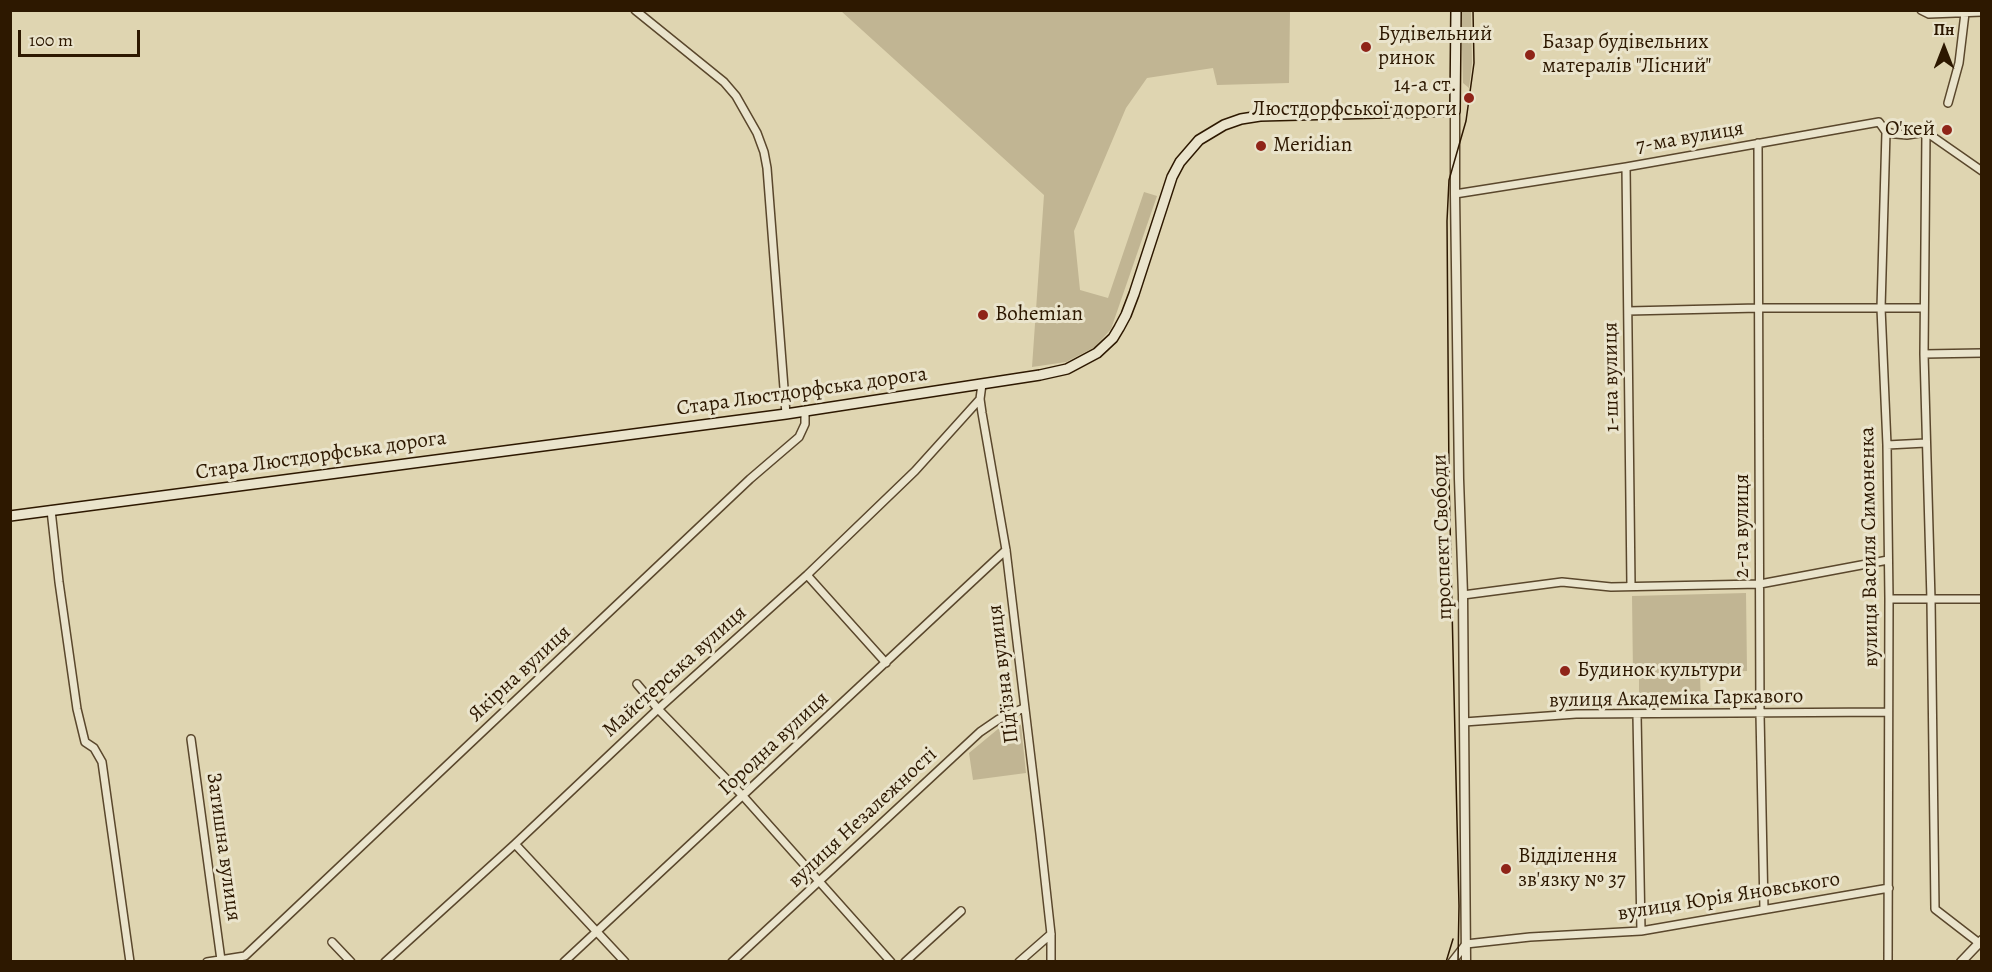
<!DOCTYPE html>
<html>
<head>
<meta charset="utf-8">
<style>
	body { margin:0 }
	#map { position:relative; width:1992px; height:972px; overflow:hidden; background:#dfd5b1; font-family:Alegreya,serif }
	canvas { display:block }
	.frame { position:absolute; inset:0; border:12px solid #2d1800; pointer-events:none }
	.north { position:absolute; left:1914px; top:18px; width:60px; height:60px; -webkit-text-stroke:4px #eae4cc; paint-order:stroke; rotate:0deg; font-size:16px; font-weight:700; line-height:24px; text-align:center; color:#2d1800 }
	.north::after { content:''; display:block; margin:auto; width:21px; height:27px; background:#2d1800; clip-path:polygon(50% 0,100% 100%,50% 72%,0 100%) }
	.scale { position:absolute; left:18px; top:30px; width:122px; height:27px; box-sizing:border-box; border:3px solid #2d1800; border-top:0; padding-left:8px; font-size:18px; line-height:21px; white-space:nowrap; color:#2d1800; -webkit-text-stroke:4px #eae4cc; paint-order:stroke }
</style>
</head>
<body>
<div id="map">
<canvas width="1992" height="972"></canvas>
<div class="frame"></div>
<div class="north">Пн</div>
<div class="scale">100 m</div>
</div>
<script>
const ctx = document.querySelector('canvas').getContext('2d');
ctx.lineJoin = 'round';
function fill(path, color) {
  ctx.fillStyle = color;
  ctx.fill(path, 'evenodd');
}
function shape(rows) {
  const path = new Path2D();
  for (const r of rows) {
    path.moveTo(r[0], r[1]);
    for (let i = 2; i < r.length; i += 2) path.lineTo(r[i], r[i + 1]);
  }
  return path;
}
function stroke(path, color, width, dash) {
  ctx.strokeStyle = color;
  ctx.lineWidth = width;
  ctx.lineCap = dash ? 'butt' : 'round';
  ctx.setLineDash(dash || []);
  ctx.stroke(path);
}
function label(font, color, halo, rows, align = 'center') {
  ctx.font = font + ' Alegreya,serif';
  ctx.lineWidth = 6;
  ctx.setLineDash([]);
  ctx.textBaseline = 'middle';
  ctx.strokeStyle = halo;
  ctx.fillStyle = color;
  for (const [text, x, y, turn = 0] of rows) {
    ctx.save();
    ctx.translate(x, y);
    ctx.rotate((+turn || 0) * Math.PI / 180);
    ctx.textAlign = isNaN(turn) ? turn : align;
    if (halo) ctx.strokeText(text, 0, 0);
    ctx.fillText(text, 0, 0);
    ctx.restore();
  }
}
const green = shape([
	[841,11,1290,11,1289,83,1217,85,1213,68,1147,78,1126,108,1074,231,1080,290,1108,298,1144,192,1157,196,1111,329,1095,347,1066,362,1032,367,1044,195],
	[1461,11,1471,11,1472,63,1469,88,1463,83],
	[1746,593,1747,671,1633,674,1632,596],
	[1700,674,1701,705,1639,706,1639,676],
	[1021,725,1026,773,973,780,969,753,998,729]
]);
const minor = shape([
	[635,10,724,82,736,96,757,133,764,152,767,168,786,414],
	[1921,10,1929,14,1982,12],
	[1948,103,1959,63,1965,13],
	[1886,132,1881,308,1887,445,1889,599,1888,962],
	[1926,132,1924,354,1931,600,1935,909,1979,943],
	[1926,132,1982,171],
	[1758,143,1760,714,1764,909],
	[1626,167,1631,586],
	[1455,194,1626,167,1879,122,1886,132,1896,134,1907,135,1926,132],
	[1628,311,1759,308,1924,308],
	[1924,354,1982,353],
	[982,384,980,399,982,413,1006,550,1040,834,1051,934,1051,962],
	[1887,445,1926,443],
	[51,510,59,582,77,709,85,742,94,748,102,762,130,962],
	[807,575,886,663],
	[1463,595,1562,582,1611,587,1760,584,1888,560],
	[1889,599,1982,599],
	[637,684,658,709,743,796,891,962],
	[1637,715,1641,931],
	[1464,722,1576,714,1888,712],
	[191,739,221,960],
	[515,844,625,962],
	[332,942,351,962],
	[207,962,245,956,750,479,799,437,805,424,805,411],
	[385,962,515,844,658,709,807,575,915,471,980,399],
	[564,962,1006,550],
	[732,962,980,732,999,719,1024,708],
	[905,962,961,911],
	[1019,962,1051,934],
	[1452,962,1466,944,1530,937,1641,931,1889,888]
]);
const tertiary = shape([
	[1455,111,1455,194,1459,479,1463,595,1466,962],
	[1961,962,1982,940]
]);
const secondary = shape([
	[10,516,786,414,1040,375,1067,369,1097,353,1113,338,1119,328,1126,315,1134,294,1172,177,1180,162,1199,140,1224,125,1241,119,1260,116,1455,111,1456,10]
]);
const tram = shape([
	[1446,962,1453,939],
	[1458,962,1459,906,1449,480,1447,221,1449,180,1466,121,1474,63,1473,10]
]);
const markers = [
	[1366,47,6,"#8f2418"],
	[1530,55,6,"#8f2418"],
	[1469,98,6,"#8f2418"],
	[1947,130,6,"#8f2418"],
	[1261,146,6,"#8f2418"],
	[983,315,6,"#8f2418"],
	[1565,671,6,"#8f2418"],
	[1506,869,6,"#8f2418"]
];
const poiNames = [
	["Будівельний",1378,35],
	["ринок",1378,59],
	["Базар будівельних",1542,43],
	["матералів \"Лісний\"",1542,67],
	["14-а ст.",1457,86,"right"],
	["Люстдорфської дороги",1457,110,"right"],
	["О'кей",1935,130,"right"],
	["Meridian",1273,146],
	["Bohemian",995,315],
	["Будинок культури",1577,671],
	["Відділення",1518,857],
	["зв'язку № 37",1518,881]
];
const streetNames = [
	["7-ма вулиця",1690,138,-10],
	["1-ша вулиця",1612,377,-91],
	["Стара Люстдорфська дорога",802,392,-8],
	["Стара Люстдорфська дорога",321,456,-8],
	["2-га вулиця",1743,526,-90],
	["проспект Свободи",1443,537,-92],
	["вулиця Василя Симоненка",1870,547,-91],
	["Майстерська вулиця",675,672,-42],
	["Якірна вулиця",520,674,-43],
	["Підʼїзна вулиця",1004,674,-97],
	["вулиця Академіка Гаркавого",1676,699,-1],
	["Городна вулиця",774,744,-43],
	["вулиця Незалежності",863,818,-43],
	["Затишна вулиця",223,847,82],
	["вулиця Юрія Яновського",1729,897,-9]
];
fill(green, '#c1b593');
stroke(minor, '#5a472c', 10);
stroke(tertiary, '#5a472c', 11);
stroke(secondary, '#2d1800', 12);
stroke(minor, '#eae4cc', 7);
stroke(tertiary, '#eae4cc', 8);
stroke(secondary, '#eae4cc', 9);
stroke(tram, '#2d1800', 1.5);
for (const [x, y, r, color] of markers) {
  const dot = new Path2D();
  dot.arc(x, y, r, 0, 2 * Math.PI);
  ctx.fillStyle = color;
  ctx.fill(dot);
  stroke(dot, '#eae4cc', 2);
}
label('21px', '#2d1800', '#eae4cc', poiNames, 'left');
label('21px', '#2d1800', '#eae4cc', streetNames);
</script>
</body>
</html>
